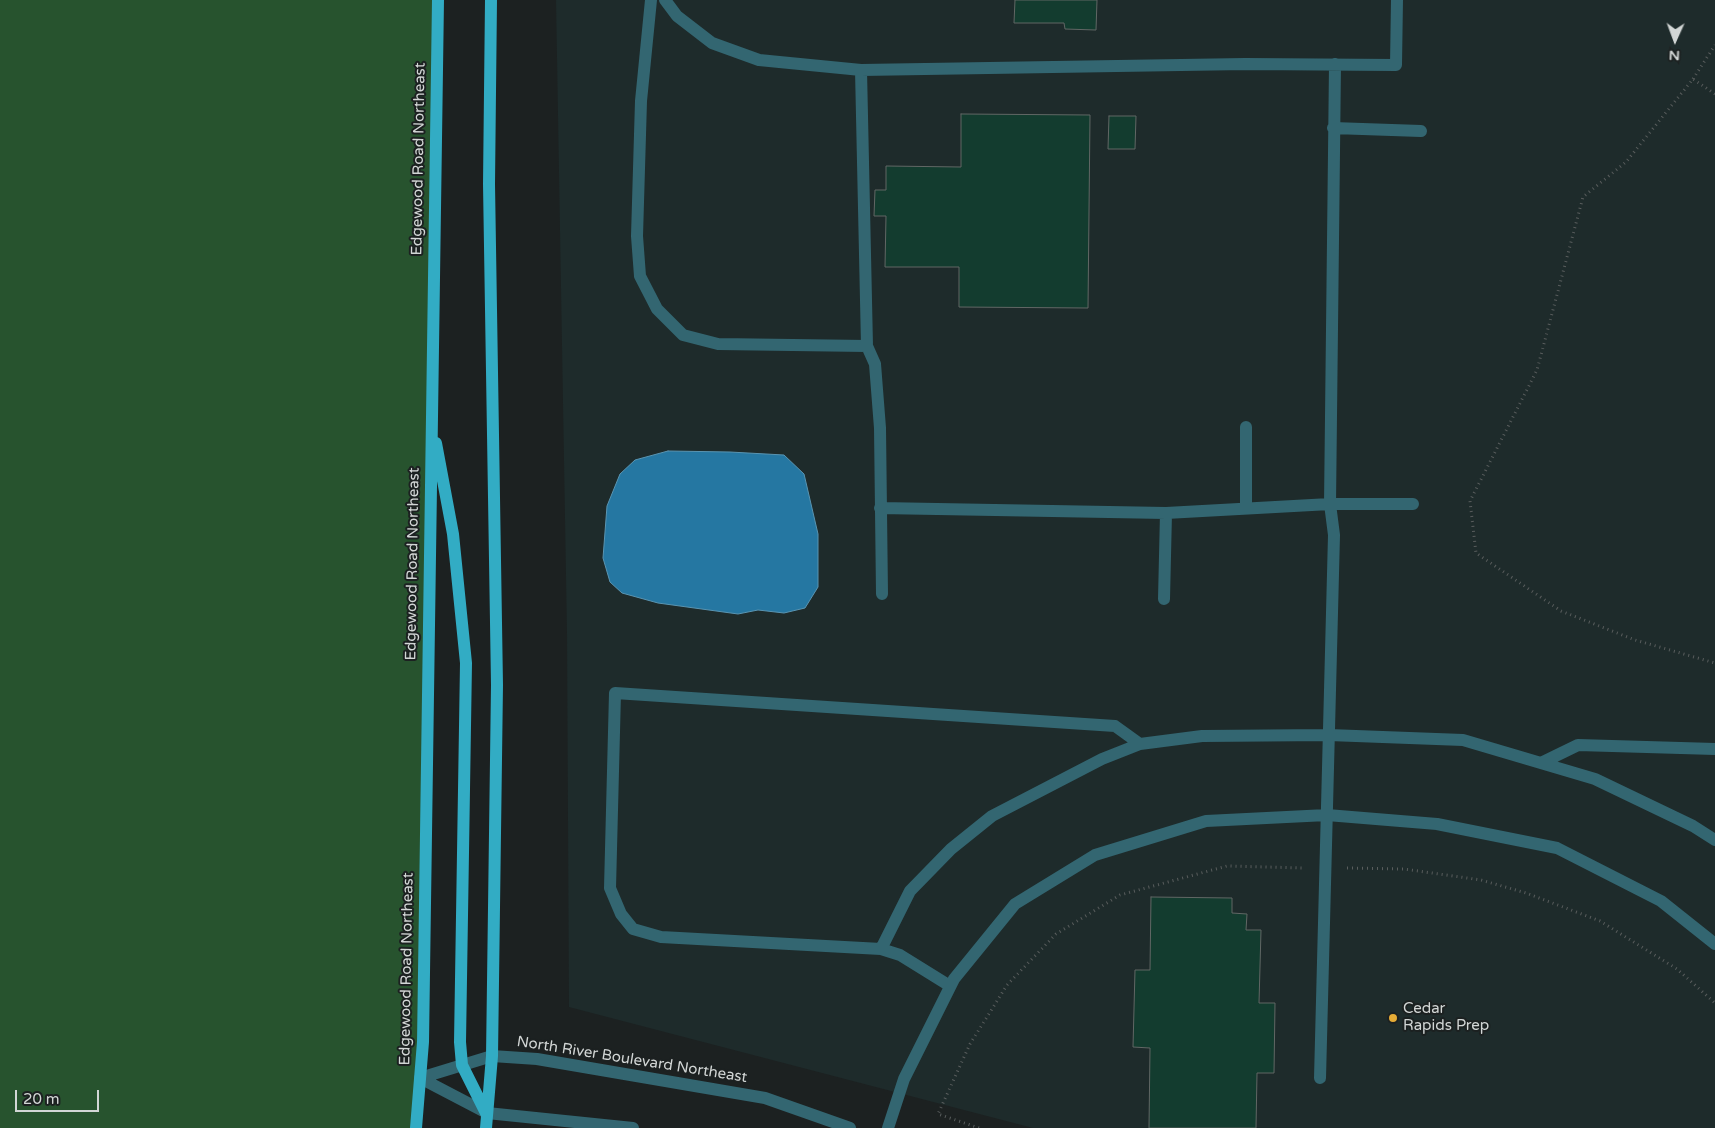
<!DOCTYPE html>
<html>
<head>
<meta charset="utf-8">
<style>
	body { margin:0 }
	#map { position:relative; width:1715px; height:1128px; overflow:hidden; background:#1c2121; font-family:"Varela Round",sans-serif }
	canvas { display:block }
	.north { position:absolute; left:1650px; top:15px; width:50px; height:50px; -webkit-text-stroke:4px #1c2121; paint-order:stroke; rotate:182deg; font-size:14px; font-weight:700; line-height:20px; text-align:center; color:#d2d6d5 }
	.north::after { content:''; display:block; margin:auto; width:18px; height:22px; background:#d2d6d5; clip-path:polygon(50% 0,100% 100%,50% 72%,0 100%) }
	.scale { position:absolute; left:15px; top:1090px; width:84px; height:22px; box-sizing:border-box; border:2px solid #d2d6d5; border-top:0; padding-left:6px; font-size:15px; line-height:18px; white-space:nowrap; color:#d2d6d5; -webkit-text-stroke:4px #1c2121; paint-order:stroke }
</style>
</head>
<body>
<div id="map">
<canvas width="1715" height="1128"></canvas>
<div class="north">N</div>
<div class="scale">20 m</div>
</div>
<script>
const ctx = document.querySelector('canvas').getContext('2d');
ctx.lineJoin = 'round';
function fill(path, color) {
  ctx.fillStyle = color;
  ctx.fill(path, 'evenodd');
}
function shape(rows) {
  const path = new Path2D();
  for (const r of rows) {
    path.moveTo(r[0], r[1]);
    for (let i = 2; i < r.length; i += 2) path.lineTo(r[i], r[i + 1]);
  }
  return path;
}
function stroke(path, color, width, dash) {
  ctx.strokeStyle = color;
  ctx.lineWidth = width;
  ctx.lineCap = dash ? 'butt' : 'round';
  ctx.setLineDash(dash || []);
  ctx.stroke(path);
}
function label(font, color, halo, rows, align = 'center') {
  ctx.font = font + ' "Varela Round",sans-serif';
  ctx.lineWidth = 4;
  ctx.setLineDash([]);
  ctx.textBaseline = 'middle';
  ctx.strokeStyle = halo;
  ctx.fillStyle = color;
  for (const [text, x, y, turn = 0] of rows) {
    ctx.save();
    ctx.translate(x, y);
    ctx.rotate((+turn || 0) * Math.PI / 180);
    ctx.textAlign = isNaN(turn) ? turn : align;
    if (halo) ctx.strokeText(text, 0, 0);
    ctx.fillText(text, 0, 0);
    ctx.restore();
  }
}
const built = shape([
	[556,0,1715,0,1715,1128,1033,1128,569,1007,567,633]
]);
const green = shape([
	[0,0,438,0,416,1128,0,1128]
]);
const water = shape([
	[668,451,730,452,784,455,804,474,818,534,818,587,805,608,784,613,758,610,738,614,658,603,622,593,610,582,603,558,607,506,620,474,635,460,668,451]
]);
const building = shape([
	[1015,0,1097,0,1096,30,1065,29,1064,23,1014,23,1015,0],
	[961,114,1090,115,1088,308,959,307,959,267,885,267,886,216,874,216,875,190,886,190,886,166,961,167,961,114],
	[1109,116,1136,116,1135,149,1108,149,1109,116],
	[1151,897,1232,898,1232,913,1247,914,1246,930,1261,930,1259,1003,1275,1003,1274,1073,1257,1073,1256,1128,1149,1128,1150,1048,1133,1047,1135,970,1150,970,1151,897]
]);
const path = shape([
	[1693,79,1715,45],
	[1715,94,1693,79,1626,162,1583,197,1537,370,1470,501,1476,553,1561,611,1635,640,1715,663],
	[1347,868,1404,869,1481,880,1526,893,1600,921,1677,969,1715,1003],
	[979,1128,938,1114,970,1044,1007,985,1056,934,1120,895,1227,866,1305,868]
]);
const minor = shape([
	[651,0,641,101,637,236,640,276,657,309,683,335,718,344,867,346,875,364,880,428,882,594],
	[665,0,677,16,712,43,759,60,861,70,1245,64,1396,65,1397,0],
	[861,70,867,346],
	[1333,128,1421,131],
	[1246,427,1246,508],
	[880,508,1166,513],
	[1164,599,1166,513,1330,504,1413,504],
	[1541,763,1578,745,1715,749],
	[881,949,910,891,951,849,992,816,1102,759,1140,744,1202,736,1329,735,1463,740,1595,779,1693,826,1715,840],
	[950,986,900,955,881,949,661,937,633,929,621,914,610,888,615,693,1115,726,1140,744],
	[420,1078,492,1056,537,1059,765,1098,850,1128],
	[420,1078,487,1113,633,1128],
	[1320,1078,1334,535,1330,504,1335,64],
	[888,1128,904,1079,954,979,1015,904,1095,855,1206,821,1327,815,1437,824,1557,848,1661,901,1715,944]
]);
const major = shape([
	[436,443,453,534,466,663,460,1042,462,1065,486,1113],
	[416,1128,423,1042,438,0],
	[486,1128,492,1056,497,685,489,184,491,0]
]);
const markers = [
	[1393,1018,5,"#e6ac36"]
];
const streetNames = [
	["Edgewood Road Northeast",419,159,-89],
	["Edgewood Road Northeast",413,564,-89],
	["Edgewood Road Northeast",407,969,-89],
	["North River Boulevard Northeast",632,1060,9]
];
const poiNames = [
	["Cedar",1403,1009],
	["Rapids Prep",1403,1026]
];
fill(built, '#1e2b2b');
fill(green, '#27532e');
fill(water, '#2577a2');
stroke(water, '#5994b1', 1);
fill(building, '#133c2f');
stroke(building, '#616765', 1);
stroke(path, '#595d5d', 3, [1, 4]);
stroke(minor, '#336671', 12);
stroke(major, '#32acc4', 12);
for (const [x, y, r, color] of markers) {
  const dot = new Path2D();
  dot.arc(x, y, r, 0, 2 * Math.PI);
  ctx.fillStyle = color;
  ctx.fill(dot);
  stroke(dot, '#1c2121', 2);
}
label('15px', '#d2d6d5', '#1c2121', streetNames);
label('15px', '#d2d6d5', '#1c2121', poiNames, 'left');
</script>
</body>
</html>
